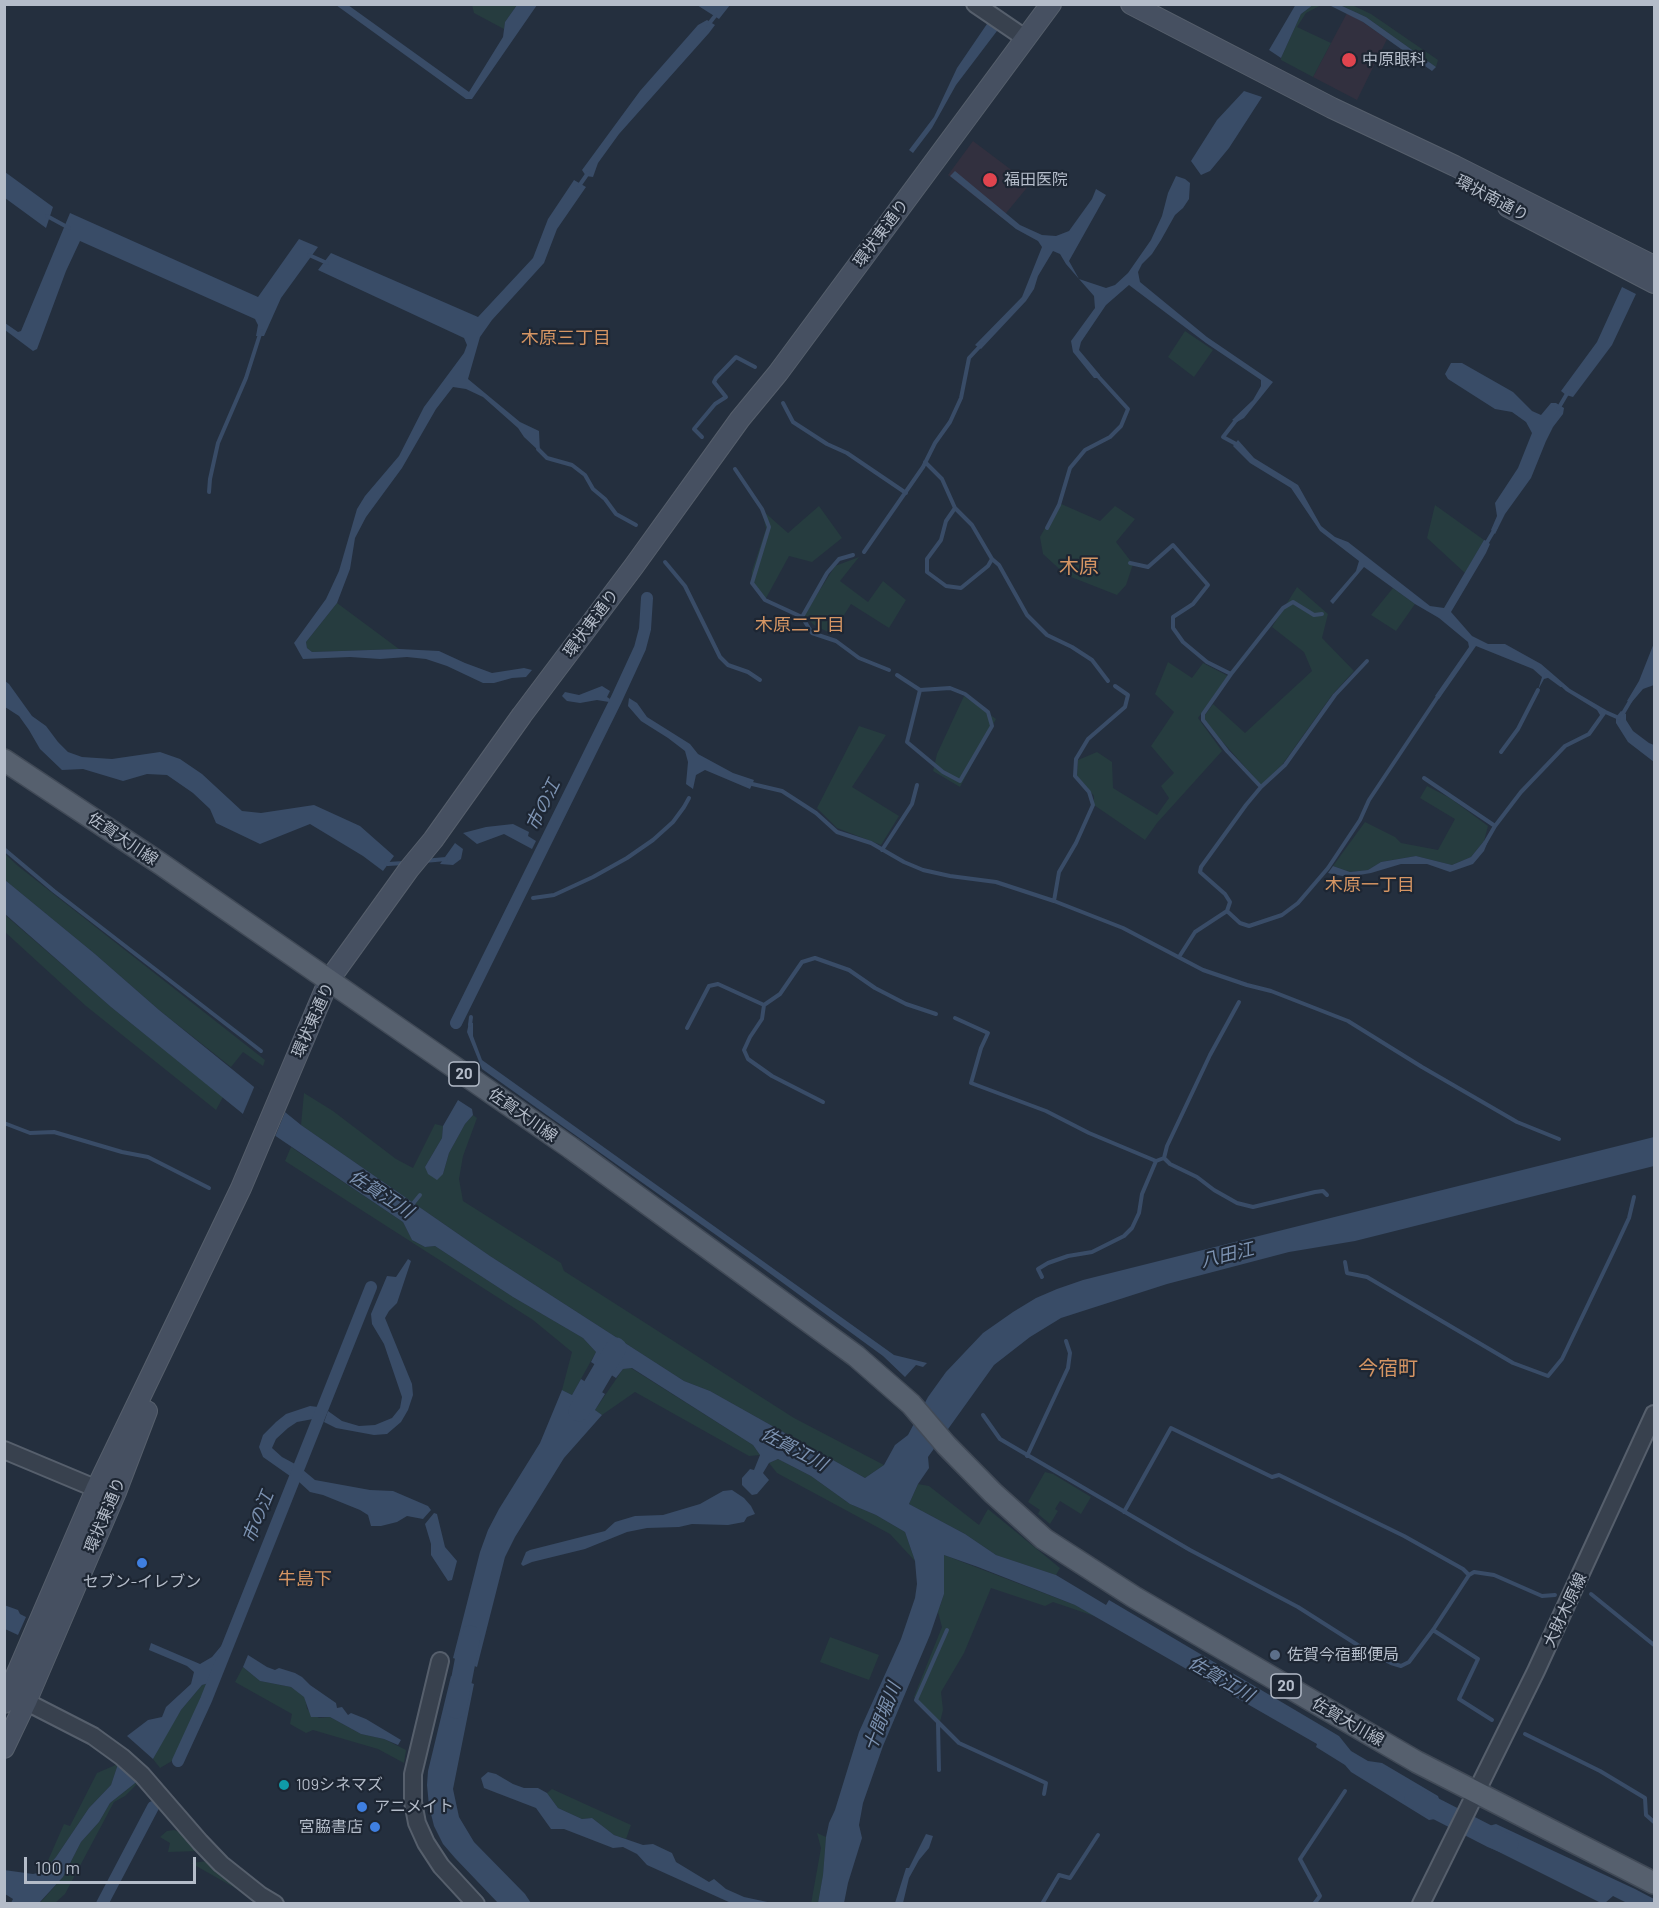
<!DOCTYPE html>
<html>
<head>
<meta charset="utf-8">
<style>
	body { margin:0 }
	#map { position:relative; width:1659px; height:1908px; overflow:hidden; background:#242f3e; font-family:Barlow,sans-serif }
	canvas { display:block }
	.frame { position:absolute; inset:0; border:6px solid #b4bcc9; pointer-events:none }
	.scale { position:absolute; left:24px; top:1857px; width:172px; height:27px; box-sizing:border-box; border:3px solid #b4bcc9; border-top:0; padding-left:8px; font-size:18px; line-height:21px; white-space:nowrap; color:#b4bcc9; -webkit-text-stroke:4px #1d2633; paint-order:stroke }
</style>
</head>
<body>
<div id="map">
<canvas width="1659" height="1908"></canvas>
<div class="frame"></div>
<div class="scale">100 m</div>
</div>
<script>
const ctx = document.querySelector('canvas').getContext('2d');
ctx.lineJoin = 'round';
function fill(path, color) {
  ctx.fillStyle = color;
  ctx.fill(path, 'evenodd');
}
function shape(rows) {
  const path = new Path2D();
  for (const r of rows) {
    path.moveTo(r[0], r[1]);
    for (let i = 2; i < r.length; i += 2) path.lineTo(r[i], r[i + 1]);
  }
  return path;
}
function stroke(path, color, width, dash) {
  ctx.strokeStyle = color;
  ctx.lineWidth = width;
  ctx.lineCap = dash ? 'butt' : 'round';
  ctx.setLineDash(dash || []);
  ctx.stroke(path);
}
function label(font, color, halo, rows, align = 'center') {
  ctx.font = font + ' Barlow,"Noto Sans JP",sans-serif';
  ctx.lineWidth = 4.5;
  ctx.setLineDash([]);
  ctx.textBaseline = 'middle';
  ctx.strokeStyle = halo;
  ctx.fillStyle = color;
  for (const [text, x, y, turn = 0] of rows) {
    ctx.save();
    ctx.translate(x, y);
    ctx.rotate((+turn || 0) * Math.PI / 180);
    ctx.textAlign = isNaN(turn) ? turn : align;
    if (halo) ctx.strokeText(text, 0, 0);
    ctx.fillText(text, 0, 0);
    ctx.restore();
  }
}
const medical = shape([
	[1347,13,1363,22,1387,39,1357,100,1313,77],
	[973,141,1030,184,1002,218,948,175]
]);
const green = shape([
	[472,5,517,5,505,22,504,29,474,13],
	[1313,5,1321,5,1306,13,1297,27,1331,43,1313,77,1281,60,1281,58,1301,14],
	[1340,5,1352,5,1371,14,1438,60,1436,67,1366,17],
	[1185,331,1213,350,1194,377,1168,357],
	[1059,503,1100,521,1115,506,1135,519,1116,542,1133,564,1126,585,1117,595,1066,575,1043,554,1040,537],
	[1435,505,1484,540,1465,573,1427,538],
	[819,506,842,538,812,562,789,556,765,600,751,584,752,571,766,529,762,510,788,533],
	[859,557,840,581,868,602,883,581,906,600,889,628,851,604,832,634,814,625,804,615,835,566],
	[1297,587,1328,614,1322,638,1354,671,1332,695,1282,765,1261,785,1205,722,1205,715,1213,704,1245,733,1312,671,1304,652,1272,627],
	[1393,588,1415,604,1396,631,1371,615],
	[337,603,399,649,312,652,307,648,306,642],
	[1168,662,1192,678,1203,663,1228,676,1198,718,1222,751,1157,823,1145,840,1094,805,1094,796,1077,776,1078,760,1097,752,1112,762,1113,788,1157,815,1169,798,1161,786,1174,773,1151,746,1174,712,1155,694],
	[964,696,996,719,960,787,933,771,937,754],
	[859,726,886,735,852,787,899,816,881,845,837,828,817,808],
	[1427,786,1450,798,1488,826,1484,841,1471,857,1452,865,1416,856,1381,862,1368,870,1350,872,1333,866,1365,822,1395,837,1401,843,1438,850,1455,819,1420,798],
	[4,853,18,866,265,1060,263,1066,243,1052,231,1067,159,1010,95,954,5,880],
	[4,914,111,1007,223,1097,216,1110,86,1006,5,932],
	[304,1093,333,1111,396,1159,413,1168,435,1124,443,1126,442,1138,425,1167,443,1174,449,1153,465,1124,473,1115,477,1118,463,1156,459,1179,463,1201,561,1263,564,1271,794,1418,884,1465,865,1478,710,1391,684,1381,490,1256,301,1125],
	[291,1147,403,1222,412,1240,425,1247,435,1246,513,1297,583,1338,596,1352,572,1395,562,1390,572,1352,533,1320,285,1161],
	[631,1368,753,1445,760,1455,749,1456,635,1392,602,1415,595,1410,623,1369],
	[778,1459,811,1476,850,1504,876,1515,905,1532,915,1561,890,1534,777,1473,769,1463],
	[1045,1472,1053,1474,1091,1497,1081,1514,1060,1501,1055,1509,1058,1511,1050,1524,1038,1514,1040,1510,1028,1502],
	[918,1484,929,1486,979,1525,988,1509,1060,1568,1056,1575,996,1555,965,1534,909,1504],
	[944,1555,1075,1605,1097,1617,1053,1602,1045,1606,991,1588,964,1653,941,1692,943,1710,940,1722,914,1697,942,1627,938,1612,944,1594],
	[830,1637,879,1655,869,1680,820,1662],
	[243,1667,260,1681,291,1687,305,1697,307,1709,319,1718,330,1717,361,1734,384,1739,406,1750,404,1763,378,1749,313,1730,306,1733,290,1724,292,1714,235,1682],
	[209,1683,197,1712,172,1761,160,1768,153,1759,168,1731,181,1710,202,1685],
	[118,1764,111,1785,89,1808,56,1857,43,1872,64,1824,70,1826,97,1773],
	[139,1780,139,1782,125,1796,114,1802,65,1894,55,1903,39,1904,63,1877,81,1842,99,1822,110,1803],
	[552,1789,631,1825,626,1839,614,1835,592,1818,582,1819,558,1808,547,1793],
	[174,1830,185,1834,199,1851,168,1852,170,1843,160,1837,167,1831],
	[817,1833,826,1837,823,1876,818,1903,811,1904,821,1848],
	[208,1861,251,1897,191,1863]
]);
const water = shape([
	[1296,4,1313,5,1301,14,1281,58,1269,50],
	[336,5,348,5,469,92,503,37,505,22,517,5,537,5,472,99,466,99],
	[697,5,730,5,719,19],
	[1329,5,1340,5,1366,17,1436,67,1432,71,1363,22],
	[707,20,715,25,709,33,619,134,598,163,593,177,586,176,582,170,640,91,698,25],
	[989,21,1000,27,956,85,932,128,913,153,909,150,934,117,957,68],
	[1244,91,1262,97,1229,148,1210,171,1201,175,1191,161,1217,120],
	[955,171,1020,225,1042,235,1056,236,1069,231,1092,199,1096,189,1106,195,1069,261,1079,279,1106,288,1115,285,1128,273,1151,240,1162,216,1168,193,1176,176,1185,179,1190,183,1189,199,1183,208,1175,215,1161,240,1152,254,1142,264,1138,272,1140,282,1207,337,1273,382,1244,418,1237,422,1232,420,1253,400,1261,386,1261,380,1206,343,1129,285,1106,305,1081,342,1079,350,1100,375,1100,378,1094,378,1073,352,1071,341,1095,308,1094,296,1079,279,1066,264,1060,254,1053,251,1038,276,1034,289,1026,301,981,349,975,345,1022,297,1042,247,1038,241,1016,229,950,176],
	[5,172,53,207,46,228,5,198],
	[574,180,586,187,557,229,544,263,492,320,480,337,468,379,520,422,539,431,540,452,524,437,518,428,483,397,466,389,453,387,436,409,402,468,366,517,355,538,350,569,337,603,306,642,307,648,312,652,399,649,439,651,465,663,492,673,524,668,532,670,526,677,512,678,494,683,483,683,447,666,426,659,407,657,380,659,350,657,303,659,294,643,326,599,339,571,357,509,365,496,399,456,424,407,464,353,467,345,464,338,318,270,331,253,478,317,533,258,548,219],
	[70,213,258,297,299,239,318,247,281,298,264,336,256,336,258,325,255,319,80,241,66,271,37,349,33,351,5,330,5,323,18,332,21,331],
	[1622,287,1636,294,1612,345,1573,397,1566,395,1561,391,1597,342],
	[1451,363,1462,363,1513,392,1532,411,1541,415,1551,403,1556,403,1564,408,1563,414,1553,427,1546,441,1531,478,1505,514,1495,534,1491,530,1497,516,1495,503,1518,468,1532,433,1526,422,1512,412,1495,409,1448,379,1445,374],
	[1238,440,1254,458,1298,485,1321,526,1335,537,1348,542,1430,606,1444,608,1484,540,1487,541,1490,544,1486,553,1451,612,1472,636,1488,644,1505,644,1541,664,1570,689,1606,710,1604,716,1600,715,1597,710,1566,691,1551,677,1544,679,1538,690,1542,677,1533,669,1476,646,1439,699,1435,696,1469,647,1468,642,1439,618,1415,604,1364,567,1333,604,1330,601,1356,571,1359,561,1320,531,1291,488,1250,463,1233,446],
	[1654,643,1654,666,1653,670,1654,673,1654,685,1643,689,1631,703,1627,701,1639,681],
	[5,681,9,684,32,716,46,726,58,742,68,752,82,757,112,759,160,752,180,759,202,774,242,811,261,813,314,805,360,826,394,856,383,871,363,856,310,824,260,844,216,823,210,809,193,793,167,775,147,774,123,781,83,769,62,770,40,749,29,730,19,716,5,707],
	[602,686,610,691,607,697,610,699,609,702,597,700,580,703,567,701,562,696,565,692,579,695],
	[629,698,637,703,647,717,690,744,698,754,733,773,754,780,750,789,705,770,696,775,693,789,686,784,688,762,685,751,668,738,641,721,628,706],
	[1621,711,1626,714,1626,720,1633,731,1649,743,1654,745,1654,762,1628,742,1616,723,1616,717],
	[513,824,529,832,528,836,536,841,532,849,504,834,477,844,463,833,486,827],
	[1484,841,1488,841,1484,851,1473,864,1450,872,1427,864,1401,864,1371,873,1347,877,1328,873,1333,866,1350,872,1368,870,1381,862,1416,856,1452,865,1471,857],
	[455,843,463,849,461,859,453,865,440,864],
	[5,880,95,954,159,1010,301,1125,490,1256,684,1381,710,1391,865,1478,884,1465,895,1445,908,1435,928,1397,946,1372,983,1333,1013,1312,1036,1298,1057,1289,1083,1280,1654,1137,1654,1166,1355,1241,1289,1252,1167,1284,1061,1318,1030,1337,994,1365,928,1457,929,1468,918,1484,909,1504,965,1534,996,1555,1056,1575,1106,1605,1109,1600,1339,1736,1351,1751,1368,1761,1382,1763,1438,1796,1442,1808,1435,1819,1429,1820,1351,1772,1345,1765,1316,1747,1317,1744,1075,1605,978,1567,944,1555,944,1594,930,1635,883,1746,863,1803,859,1825,862,1838,848,1883,844,1903,818,1903,823,1875,826,1837,829,1823,835,1810,859,1732,901,1639,915,1598,917,1584,915,1561,905,1532,876,1515,850,1504,811,1476,778,1459,769,1463,763,1473,769,1480,757,1494,752,1495,742,1485,742,1478,750,1469,754,1470,760,1455,753,1445,632,1368,623,1369,616,1378,591,1362,596,1352,583,1338,513,1297,435,1246,425,1247,412,1240,403,1222,243,1114,111,1007,5,914],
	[469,1022,473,1023,473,1036,482,1060,894,1355,927,1363,923,1367,916,1365,905,1377,883,1356,757,1264,482,1069,467,1032],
	[458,1100,472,1109,473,1115,465,1124,449,1153,443,1174,437,1180,428,1174,425,1167,442,1138,443,1126],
	[408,1259,411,1261,397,1303,389,1311,385,1318,412,1384,413,1395,408,1410,401,1422,387,1434,374,1435,336,1428,324,1422,328,1411,342,1421,359,1426,375,1425,392,1418,400,1408,402,1397,384,1344,372,1324,371,1314,387,1276,396,1277],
	[581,1379,605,1394,595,1410,602,1415,564,1458,515,1537,505,1557,477,1667,453,1658,480,1552,488,1530,499,1509,540,1443,562,1390,572,1395],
	[310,1406,318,1407,313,1419,297,1422,288,1428,276,1439,272,1448,282,1457,295,1464,290,1476,263,1457,259,1447,263,1435,276,1422,286,1414],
	[303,1470,315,1480,370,1490,393,1491,428,1506,431,1510,423,1519,407,1516,397,1522,381,1526,371,1526,368,1515,360,1510,323,1495,310,1492,298,1481],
	[732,1490,744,1498,751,1506,755,1514,747,1517,744,1522,728,1525,692,1524,679,1527,647,1528,627,1532,585,1549,532,1562,523,1566,521,1564,526,1552,530,1550,605,1531,615,1522,635,1516,663,1515,700,1504,723,1491],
	[434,1513,437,1514,445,1547,457,1561,452,1580,448,1581,431,1555,431,1544,425,1524],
	[4,1605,18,1610,20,1614,26,1617,18,1635,5,1629],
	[151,1643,200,1664,212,1657,222,1645,209,1683,202,1685,181,1710,153,1759,127,1736,148,1720,162,1717,166,1707,191,1684,194,1672,187,1666,149,1650],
	[248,1655,267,1667,275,1670,279,1668,295,1673,302,1677,310,1685,336,1703,337,1708,342,1707,348,1715,351,1713,366,1719,401,1740,398,1745,384,1739,361,1734,330,1717,311,1717,304,1697,291,1687,260,1681,243,1667],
	[451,1676,474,1684,453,1789,459,1817,474,1842,525,1894,531,1903,498,1903,455,1858,443,1844,434,1826,429,1806,427,1785,428,1771],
	[118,1764,139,1780,110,1803,99,1822,81,1842,63,1877,39,1903,11,1903,13,1899,5,1894,4,1870,33,1874,43,1872,56,1857,89,1808,111,1785],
	[488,1772,496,1774,513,1784,524,1788,538,1788,547,1793,558,1808,582,1819,592,1818,614,1835,643,1845,653,1844,672,1853,676,1862,709,1882,714,1879,726,1889,744,1897,772,1903,731,1903,647,1865,637,1854,623,1847,613,1848,564,1829,551,1829,536,1808,484,1788,481,1778],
	[1496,1824,1635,1889,1654,1899,1654,1903,1627,1903,1613,1896,1605,1903,1601,1903,1477,1841,1485,1827],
	[926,1834,933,1836,929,1848,919,1860,909,1878,903,1903,895,1903,906,1868,909,1868]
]);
const pier = shape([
	[255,1085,286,1110,274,1139,242,1116]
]);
const stream = shape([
	[708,25,715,16],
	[579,186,588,173],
	[47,216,69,228],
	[309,255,327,263],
	[783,403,793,422,827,444,847,453,906,493],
	[1558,409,1568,392],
	[1237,419,1223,437,1238,445],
	[702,437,694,429,715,404,726,397,714,382,716,378,736,357,755,367],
	[538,449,547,458,572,465,585,475,593,489,605,499,616,514,636,525],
	[925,462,942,479,955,508,972,525,992,559,999,565,1027,615,1047,635,1072,647,1092,660,1108,681],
	[735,469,762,509,769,527,752,583,765,600,802,617,812,633,836,641,859,658,889,670],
	[209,492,210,479,218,443,246,378,261,331],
	[955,508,946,521,941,540,927,559,927,572,946,586,961,588,988,566,992,559],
	[1047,528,1059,505,1070,468,1085,450,1110,437,1121,426,1128,409,1096,374],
	[1486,544,1496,527],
	[864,552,923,467,935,443,950,422,961,398,969,358,982,344],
	[665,562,685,586,720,657,728,665,748,672,760,680],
	[1130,563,1148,567,1173,545,1208,585,1193,604,1173,617,1173,628,1183,642,1207,662,1231,674,1283,608,1293,602,1314,615,1322,614],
	[802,617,827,573,839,559,853,555],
	[1546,674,1561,685],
	[897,675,920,690,950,688,965,694,988,712,992,726,960,781,943,772,907,742,920,690],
	[1601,710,1619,718],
	[1622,715,1632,698],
	[1501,752,1518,729,1538,690],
	[1424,778,1495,826],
	[748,783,782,791,816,813,837,832,871,843,904,862,923,870,950,876,996,882,1054,901,1123,928,1203,970,1247,985,1271,991,1348,1021,1422,1067,1517,1122,1559,1139],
	[1261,787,1285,765,1335,695,1367,661],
	[1484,845,1495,826,1521,792,1565,746,1589,734,1604,713],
	[4,849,54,891,261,1051],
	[882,850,912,804,917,785],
	[424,861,446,859],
	[386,862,388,864,404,863],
	[533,898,554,895,593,877,627,858,653,840,673,822,684,807,689,798],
	[1054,901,1059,872,1076,843,1093,805,1089,792,1075,776,1076,759,1088,739,1125,707,1128,695,1115,686],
	[1227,911,1230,902,1225,894,1200,872,1201,867,1246,805,1261,787,1227,751,1203,720,1203,714,1231,674],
	[1179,957,1195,932,1227,911,1240,923,1249,926,1282,915,1298,903,1328,868,1360,820,1369,800,1439,695],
	[955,1018,988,1033,981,1048,971,1083,1046,1111,1089,1133,1156,1161],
	[470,1025,471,1017],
	[687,1028,709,986,718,984,764,1005],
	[823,1102,772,1076,748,1059,744,1050,750,1037,762,1019,764,1005,780,994,802,962,815,958,849,970,875,988,906,1004,936,1014],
	[4,1123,30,1133,54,1132,122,1152,148,1157,209,1188],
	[1164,1158,1170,1164,1197,1177,1214,1190,1237,1203,1253,1207,1315,1192,1323,1191,1327,1195],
	[1164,1158,1167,1146,1210,1055,1239,1002],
	[411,1206,420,1195],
	[1345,1262,1347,1273,1367,1277,1513,1363,1548,1376,1562,1359,1616,1246,1629,1218,1634,1197],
	[1042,1277,1038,1269,1048,1263,1068,1256,1092,1252,1124,1236,1132,1228,1139,1213,1142,1194,1156,1161,1164,1158],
	[983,1415,1000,1439,1190,1550,1298,1607,1364,1649,1391,1663,1401,1666,1409,1662,1433,1630,1469,1575,1474,1572,1494,1575,1542,1596,1555,1595],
	[1027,1456,1068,1368,1070,1353,1066,1341],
	[1124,1512,1171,1428,1272,1477,1279,1475,1404,1536,1463,1569,1469,1575],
	[1591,1594,1654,1645],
	[947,1630,916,1700,959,1743,1046,1783,1044,1794],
	[1433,1630,1478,1659,1459,1699,1492,1720],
	[938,1723,939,1770],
	[1525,1734,1600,1771,1645,1798,1646,1815,1654,1822],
	[1042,1904,1059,1875,1070,1878,1098,1835],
	[1314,1904,1320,1896,1300,1859,1345,1791]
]);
const canal = shape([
	[456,1023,616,700,640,648,645,629,647,598],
	[178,1761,206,1700,371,1287],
	[102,1904,153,1807]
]);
const river = shape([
	[579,1411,616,1348],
	[456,1708,470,1636],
	[1415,1798,1491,1837,1508,1844]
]);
const tertiary = shape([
	[975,4,1025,38],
	[4,1450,90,1486,109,1490],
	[440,1661,413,1774,413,1802,417,1823,426,1843,441,1866,476,1904],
	[15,1696,93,1736,122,1757,142,1775,200,1842,221,1864,260,1895,275,1904],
	[1421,1904,1536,1671,1654,1414]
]);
const secondary = shape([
	[1131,4,1332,108,1455,166,1654,266],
	[1508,207,1654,283],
	[4,1703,97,1487,241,1188,329,980,409,869,433,840,522,715,634,566,740,419,778,373,1051,4],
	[4,1748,26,1702,116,1492,147,1411]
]);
const primary = shape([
	[4,760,161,864,571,1148,856,1356,911,1404,946,1445,993,1493,1044,1539,1134,1597,1417,1762,1654,1883]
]);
const markers = [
	[1349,60,8,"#e0444e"],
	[990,180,8,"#e0444e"],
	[142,1563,6,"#3f7fe0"],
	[1275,1655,6,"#5c6f8a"],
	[284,1785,6,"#0f9aa8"],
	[362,1807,6,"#3f7fe0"],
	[375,1827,6,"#3f7fe0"]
];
const shields = [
	[464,1074,30],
	[1286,1686,30]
];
const shieldNames = [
	["20",464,1074],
	["20",1286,1686]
];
const poiNames = [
	["中原眼科",1362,60],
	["福田医院",1004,180],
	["セブン-イレブン",142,1582,"center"],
	["佐賀今宿郵便局",1287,1655],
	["109シネマズ",296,1785],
	["アニメイト",374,1807],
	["宮脇書店",363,1827,"right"]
];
const streetNames = [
	["環状南通り",1492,198,28],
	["環状東通り",881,233,-53],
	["環状東通り",591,623,-53],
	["佐賀大川線",123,839,34],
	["環状東通り",313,1020,-66],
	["佐賀大川線",523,1115,35],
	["環状東通り",105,1515,-67],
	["大財木原線",1565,1610,-65],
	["佐賀大川線",1348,1722,30]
];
const neighbourhoodNames = [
	["木原三丁目",566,338],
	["木原二丁目",800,625],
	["木原一丁目",1370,885],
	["牛島下",305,1579]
];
const waterNames = [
	["市の江",543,805,-64],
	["佐賀江川",381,1194,33],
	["八田江",1227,1255,-14],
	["佐賀江川",794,1449,28],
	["市の江",258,1517,-68],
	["佐賀江川",1221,1679,30],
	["十間堀川",882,1717,-69]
];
const quarterNames = [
	["木原",1079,566],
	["今宿町",1388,1368]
];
fill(medical, '#32303f');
fill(green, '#263c3f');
fill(water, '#394c67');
fill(pier, '#242f3e');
stroke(stream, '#394c67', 4);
stroke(canal, '#394c67', 12);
stroke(river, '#394c67', 21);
stroke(tertiary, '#565f6c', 20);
stroke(secondary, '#565f6c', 22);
stroke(primary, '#414a57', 24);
stroke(tertiary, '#38414e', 16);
stroke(secondary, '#465061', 20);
stroke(primary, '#56606e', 21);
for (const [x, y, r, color] of markers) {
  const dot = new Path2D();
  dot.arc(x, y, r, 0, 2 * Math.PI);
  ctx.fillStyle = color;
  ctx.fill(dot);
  stroke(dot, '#1d2633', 2);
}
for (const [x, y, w] of shields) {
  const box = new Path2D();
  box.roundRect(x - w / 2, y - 12, w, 24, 4.5);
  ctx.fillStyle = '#1d2633';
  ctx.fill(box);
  stroke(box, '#b4bcc9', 1.5);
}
label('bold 15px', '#b4bcc9', null, shieldNames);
label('16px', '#b4bcc9', '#1d2633', poiNames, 'left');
label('16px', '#b4bcc9', '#1d2633', streetNames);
label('18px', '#d59563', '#1d2633', neighbourhoodNames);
label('italic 18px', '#7c92b1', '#1d2633', waterNames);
label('20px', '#d59563', '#1d2633', quarterNames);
</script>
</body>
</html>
